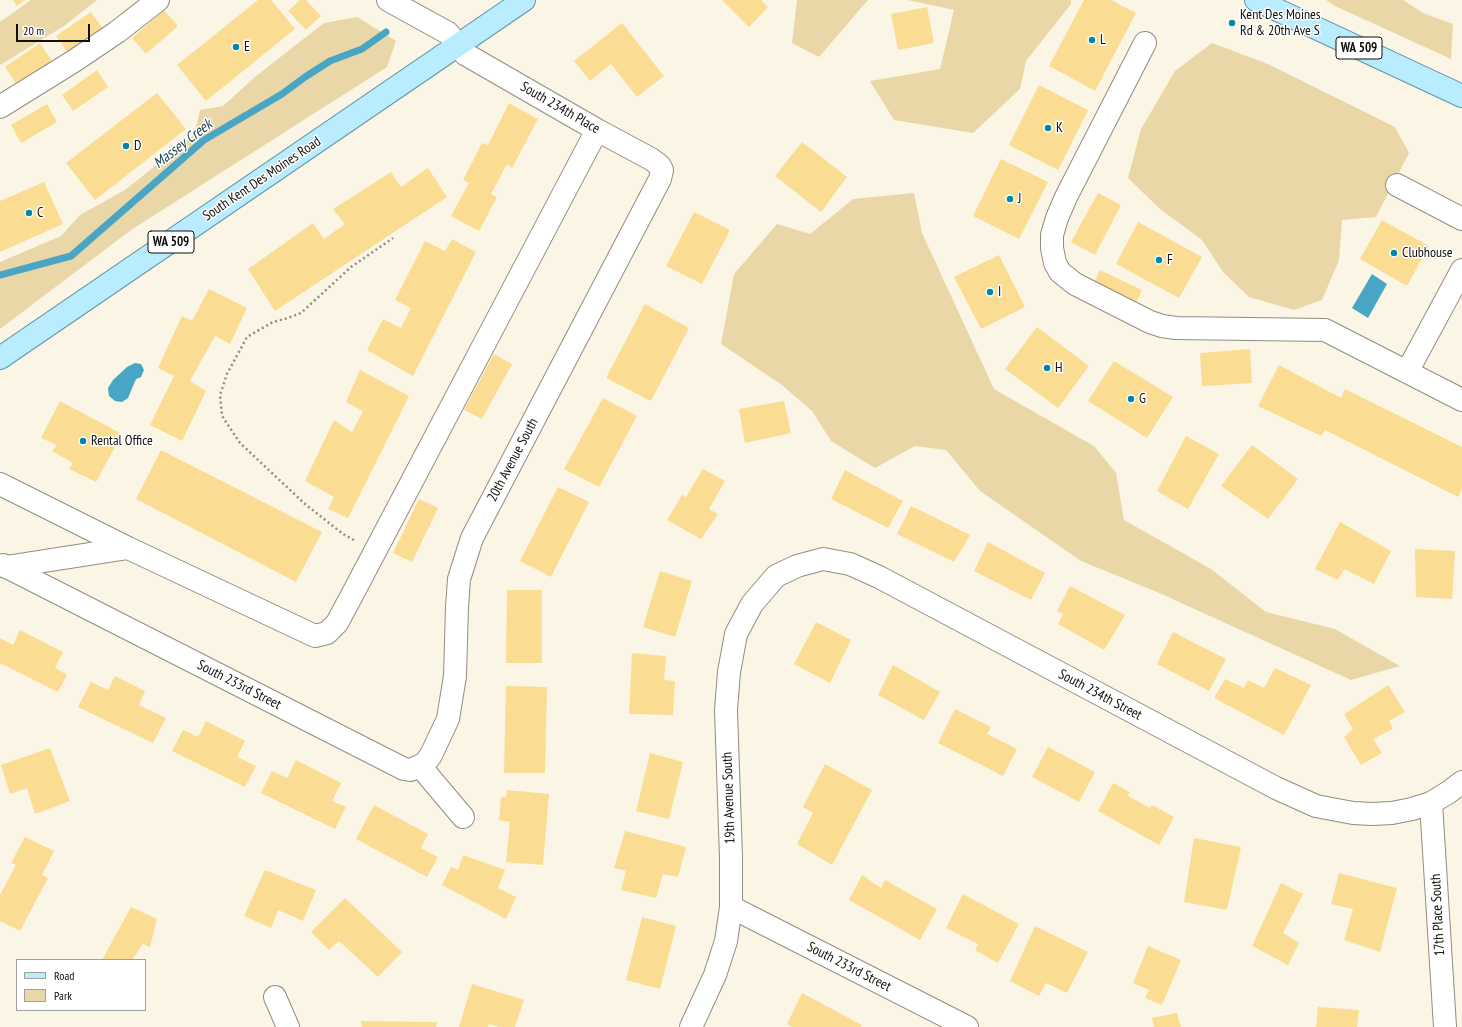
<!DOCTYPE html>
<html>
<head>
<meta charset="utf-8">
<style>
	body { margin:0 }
	#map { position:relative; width:1462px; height:1027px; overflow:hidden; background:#fbf5e5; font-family:"PT Sans Narrow",sans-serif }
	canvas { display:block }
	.legend { position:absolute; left:16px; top:959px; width:130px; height:52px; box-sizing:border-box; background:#fff; border:1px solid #a09f9d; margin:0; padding:5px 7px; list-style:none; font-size:12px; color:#110f0a }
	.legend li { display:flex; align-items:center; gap:8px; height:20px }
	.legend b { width:20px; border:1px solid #a09f9d }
	.scale { position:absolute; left:16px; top:24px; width:74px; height:18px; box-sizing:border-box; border:2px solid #110f0a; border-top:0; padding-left:5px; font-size:12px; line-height:14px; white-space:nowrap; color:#110f0a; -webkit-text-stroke:3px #fff; paint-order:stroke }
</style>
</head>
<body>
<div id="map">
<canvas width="1462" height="1027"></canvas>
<ul class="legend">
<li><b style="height:5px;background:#b9ecfe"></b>Road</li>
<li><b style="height:11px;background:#e9d7a8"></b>Park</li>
</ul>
<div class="scale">20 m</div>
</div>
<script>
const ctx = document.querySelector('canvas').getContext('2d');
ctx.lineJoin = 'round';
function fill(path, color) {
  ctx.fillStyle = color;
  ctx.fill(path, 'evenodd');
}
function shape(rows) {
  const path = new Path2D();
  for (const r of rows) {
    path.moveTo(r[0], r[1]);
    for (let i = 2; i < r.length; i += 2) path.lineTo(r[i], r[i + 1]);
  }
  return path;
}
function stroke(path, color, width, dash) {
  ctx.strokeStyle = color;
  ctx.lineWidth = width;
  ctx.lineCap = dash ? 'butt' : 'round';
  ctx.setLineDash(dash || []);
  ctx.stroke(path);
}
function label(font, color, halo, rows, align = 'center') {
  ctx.font = font + ' "PT Sans Narrow",sans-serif';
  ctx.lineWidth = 3;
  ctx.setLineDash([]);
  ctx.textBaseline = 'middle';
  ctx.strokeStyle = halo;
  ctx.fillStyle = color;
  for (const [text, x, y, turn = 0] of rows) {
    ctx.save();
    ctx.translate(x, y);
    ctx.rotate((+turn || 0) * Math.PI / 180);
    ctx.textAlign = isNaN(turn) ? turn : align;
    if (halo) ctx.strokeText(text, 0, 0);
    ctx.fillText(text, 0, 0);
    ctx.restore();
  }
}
const green = shape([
	[31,0,97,0,64,26,0,65,0,22],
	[797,0,868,0,819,57,792,43],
	[908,0,1071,0,1071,4,1026,61,1020,89,973,133,894,120,870,81,940,69,954,10],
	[1326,0,1403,0,1423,13,1453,24,1451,59,1335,6],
	[357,17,396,41,387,67,131,230,0,329,0,262,61,236,80,215,125,190,194,135,200,110,223,106,256,76,324,23],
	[1212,43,1268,64,1395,127,1409,153,1376,217,1342,220,1339,260,1322,300,1294,310,1249,297,1223,272,1202,240,1160,209,1128,178,1141,129,1175,71],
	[914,193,922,233,994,389,1094,446,1116,473,1124,520,1211,569,1266,612,1335,629,1400,666,1351,680,1157,592,1081,561,980,491,946,450,915,446,875,468,831,441,812,411,782,385,721,344,734,274,777,224,810,234,853,199]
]);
const water = shape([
	[1372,274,1387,284,1368,318,1352,308],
	[135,363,141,364,144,370,141,377,136,379,128,398,122,402,115,401,109,396,108,388,113,380,127,367]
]);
const stream = shape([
	[0,275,71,256,204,140,282,94,305,77,330,61,362,49,386,32]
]);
const building = shape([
	[13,0,25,0,17,6],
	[258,0,271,0,295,29,206,101,177,65],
	[300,0,306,0,321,16,306,30,288,11],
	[722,0,761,0,768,7,749,27],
	[1084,0,1111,0,1136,13,1095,91,1049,66],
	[927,7,934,43,898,50,891,14],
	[164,10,178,26,146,54,132,38],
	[91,12,103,29,68,53,56,36],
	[622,23,664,76,637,97,611,64,590,81,574,61],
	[40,43,52,61,17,85,5,67],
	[97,70,108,87,73,111,62,95],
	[1039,85,1088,110,1058,170,1009,145],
	[157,93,186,129,95,200,66,163],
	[509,103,538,119,512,168,507,164,491,194,497,197,479,231,451,216,469,183,463,180,482,143,488,145],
	[47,104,57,122,21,143,11,125],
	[802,142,847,177,821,212,775,176],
	[1001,159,1048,182,1019,239,973,216],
	[428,168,447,197,275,311,248,269,313,223,324,239,345,224,333,209,391,172,401,187],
	[44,182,63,224,0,252,0,201],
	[1098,193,1121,205,1095,255,1071,242],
	[694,212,730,230,702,284,666,266],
	[1382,220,1429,246,1407,286,1360,259],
	[1138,222,1202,257,1179,298,1116,264],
	[452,239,476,252,413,376,367,350,383,319,401,328,411,308,395,300,425,241,445,251],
	[999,255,1025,307,981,329,954,277],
	[1100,270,1142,290,1136,303,1094,283],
	[209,289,247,308,230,344,215,336,190,381,206,391,182,441,150,425,174,376,158,368,182,316,192,321],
	[645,304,689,328,651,401,606,378],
	[1037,327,1089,366,1058,408,1005,369],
	[1250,349,1252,383,1202,386,1200,353],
	[494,354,512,364,482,419,464,410],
	[1114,361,1173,397,1147,438,1088,401],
	[1279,365,1341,398,1345,389,1462,447,1462,489,1458,497,1325,430,1321,436,1258,406],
	[360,370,409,396,348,518,328,509,334,497,305,481,334,420,352,432,363,411,346,402],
	[603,398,637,416,599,487,564,469],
	[60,401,122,434,96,482,69,469,73,463,52,451,57,445,41,438],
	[784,401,791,433,745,443,739,409],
	[1186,436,1219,454,1188,509,1157,491],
	[1252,445,1298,479,1268,519,1221,486],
	[161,450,322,532,296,582,136,499],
	[703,469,725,481,709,509,718,514,701,539,667,520,682,495,686,497],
	[845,470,903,501,888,528,831,499],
	[558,487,589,502,551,577,520,561],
	[419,499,438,508,412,562,393,553],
	[911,506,970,535,954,562,897,534],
	[1340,522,1391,551,1374,584,1344,569,1338,580,1315,569],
	[988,542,1045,573,1031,600,974,571],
	[1415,549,1455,551,1452,599,1416,597],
	[660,571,692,581,675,637,643,627],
	[1070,586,1125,615,1104,650,1058,624,1063,614,1057,611],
	[507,590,542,590,542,663,506,663],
	[816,622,851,640,830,683,794,664],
	[20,630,63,652,55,668,67,675,58,692,0,663,0,638,13,645],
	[1173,632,1226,659,1209,691,1157,664],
	[632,653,666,656,664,680,675,681,673,715,629,714],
	[893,665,940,692,924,720,878,695],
	[1275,668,1311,685,1284,735,1214,698,1225,679,1244,688,1248,680,1264,688],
	[115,676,145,691,139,705,166,718,153,743,78,707,91,682,108,690],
	[1388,685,1405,712,1389,721,1393,729,1373,739,1382,753,1361,765,1344,737,1353,729,1344,714],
	[506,686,547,687,545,773,504,773],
	[955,709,991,727,987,734,1017,749,1003,776,938,743],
	[206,721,245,741,237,757,256,766,245,787,172,751,183,730,198,737],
	[1048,747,1095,772,1079,802,1032,777],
	[50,748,70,801,35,814,27,788,10,794,1,765],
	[650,753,683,762,669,819,636,811],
	[296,760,341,783,332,801,346,807,335,829,261,793,272,771,287,778],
	[825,764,872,790,832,865,797,844,813,813,803,807],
	[1113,783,1130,792,1128,796,1150,808,1152,805,1174,817,1159,845,1098,811],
	[507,790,549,794,543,865,506,862,510,822,499,820,501,797,506,797],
	[374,805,428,834,421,848,438,857,427,877,356,839],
	[625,831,686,847,678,877,663,874,656,898,621,890,626,871,614,868],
	[25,837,54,851,42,875,48,878,20,931,0,921,0,895,16,865,11,863],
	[1194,838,1241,847,1227,910,1184,902],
	[463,855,505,870,498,888,516,897,506,919,442,885,451,867,458,870],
	[265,870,316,890,303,921,278,910,271,928,244,916],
	[1339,873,1397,888,1380,952,1344,940,1353,909,1331,904],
	[862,875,881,888,885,880,937,909,920,940,849,900],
	[1281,883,1303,894,1283,933,1299,943,1288,965,1252,946],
	[963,894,1019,924,998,963,975,950,978,944,946,928],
	[345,898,402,952,378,977,339,941,329,950,311,932],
	[131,907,157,919,150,947,143,944,132,960,102,960],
	[642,917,676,926,660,989,626,980],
	[1035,926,1088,952,1067,993,1046,983,1039,996,1010,981],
	[1148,946,1181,960,1162,1005,1145,998,1149,990,1133,983],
	[472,984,524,1000,515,1027,499,1027,489,1024,488,1027,459,1027],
	[802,993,862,1025,861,1027,792,1027,787,1024],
	[1318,1007,1359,1010,1357,1027,1316,1027],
	[1177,1013,1181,1027,1154,1027,1152,1018],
	[361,1021,437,1022,436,1027,362,1027]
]);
const path = shape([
	[354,540,343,534,305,504,240,443,222,416,220,395,227,374,247,337,273,322,288,318,301,313,351,267,393,238]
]);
const street = shape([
	[388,0,448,33,465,54,597,130,651,159,659,165,662,170,660,179,472,538,459,579,457,607,455,676,448,719,431,755,426,762,420,766],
	[1145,43,1066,197,1057,218,1052,235,1052,248,1055,263,1060,272,1075,284,1150,322,1162,326,1176,328,1325,330,1462,400],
	[0,107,74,61,117,32,158,0],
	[1397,185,1462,219],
	[1407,372,1462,270],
	[0,484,128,548],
	[3,565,404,769,410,770,420,766,463,817],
	[6,567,128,548,315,636,327,633,337,623,351,597,597,130],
	[1431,803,1445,1027],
	[731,907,967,1027],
	[275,997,288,1027],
	[691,1027,715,975,726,941,731,907,731,858,726,710,729,672,736,634,752,604,776,576,797,566,823,559,850,564,879,577,1276,788,1316,806,1353,813,1372,814,1392,813,1412,809,1431,803,1449,792,1462,782]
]);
const primary = shape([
	[1256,0,1462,96],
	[0,358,524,0]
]);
const markers = [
	[1232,23,4,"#0088a8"],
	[1092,40,4,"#0088a8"],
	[236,47,4,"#0088a8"],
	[1048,128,4,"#0088a8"],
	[126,146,4,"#0088a8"],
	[1010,199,4,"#0088a8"],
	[29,213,4,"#0088a8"],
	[1394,253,4,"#0088a8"],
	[1159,260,4,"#0088a8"],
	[990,292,4,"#0088a8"],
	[1047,368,4,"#0088a8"],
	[1131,399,4,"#0088a8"],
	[83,441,4,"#0088a8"]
];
const shields = [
	[1359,48,46],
	[171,242,46]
];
const shieldNames = [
	["WA 509",1359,48],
	["WA 509",171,242]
];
const poiNames = [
	["Kent Des Moines",1240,15],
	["Rd & 20th Ave S",1240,31],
	["L",1100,40],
	["E",244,47],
	["K",1056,128],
	["D",134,146],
	["J",1018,199],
	["C",37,213],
	["Clubhouse",1402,253],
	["F",1167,260],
	["I",998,292],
	["H",1055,368],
	["G",1139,399],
	["Rental Office",91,441]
];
const streetNames = [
	["South 234th Place",560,108,30],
	["South Kent Des Moines Road",262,179,-34],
	["20th Avenue South",513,460,-62],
	["South 233rd Street",239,685,27],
	["South 234th Street",1100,695,28],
	["19th Avenue South",729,798,-92],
	["17th Place South",1438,915,-93],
	["South 233rd Street",849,967,27]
];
const waterNames = [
	["Massey Creek",183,144,-38]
];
fill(green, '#e9d7a8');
fill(water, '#48a6c4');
stroke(stream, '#48a6c4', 7);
fill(building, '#fadd93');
stroke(street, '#938d7f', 24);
stroke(primary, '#6096a8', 24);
stroke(path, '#908c81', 2.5, [2, 3]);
stroke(street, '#fff', 22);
stroke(primary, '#b9ecfe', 22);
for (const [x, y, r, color] of markers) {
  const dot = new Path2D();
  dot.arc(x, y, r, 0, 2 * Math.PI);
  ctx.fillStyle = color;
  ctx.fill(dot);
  stroke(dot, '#fff', 1.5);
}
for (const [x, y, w] of shields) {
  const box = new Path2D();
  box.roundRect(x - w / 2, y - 11, w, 22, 3);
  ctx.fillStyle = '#fff';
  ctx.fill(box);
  stroke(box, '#110f0a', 1);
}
label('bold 13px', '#110f0a', null, shieldNames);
label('14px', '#110f0a', '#fff', poiNames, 'left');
label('14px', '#110f0a', '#fff', streetNames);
label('italic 15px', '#1b4552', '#fff', waterNames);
</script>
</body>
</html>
